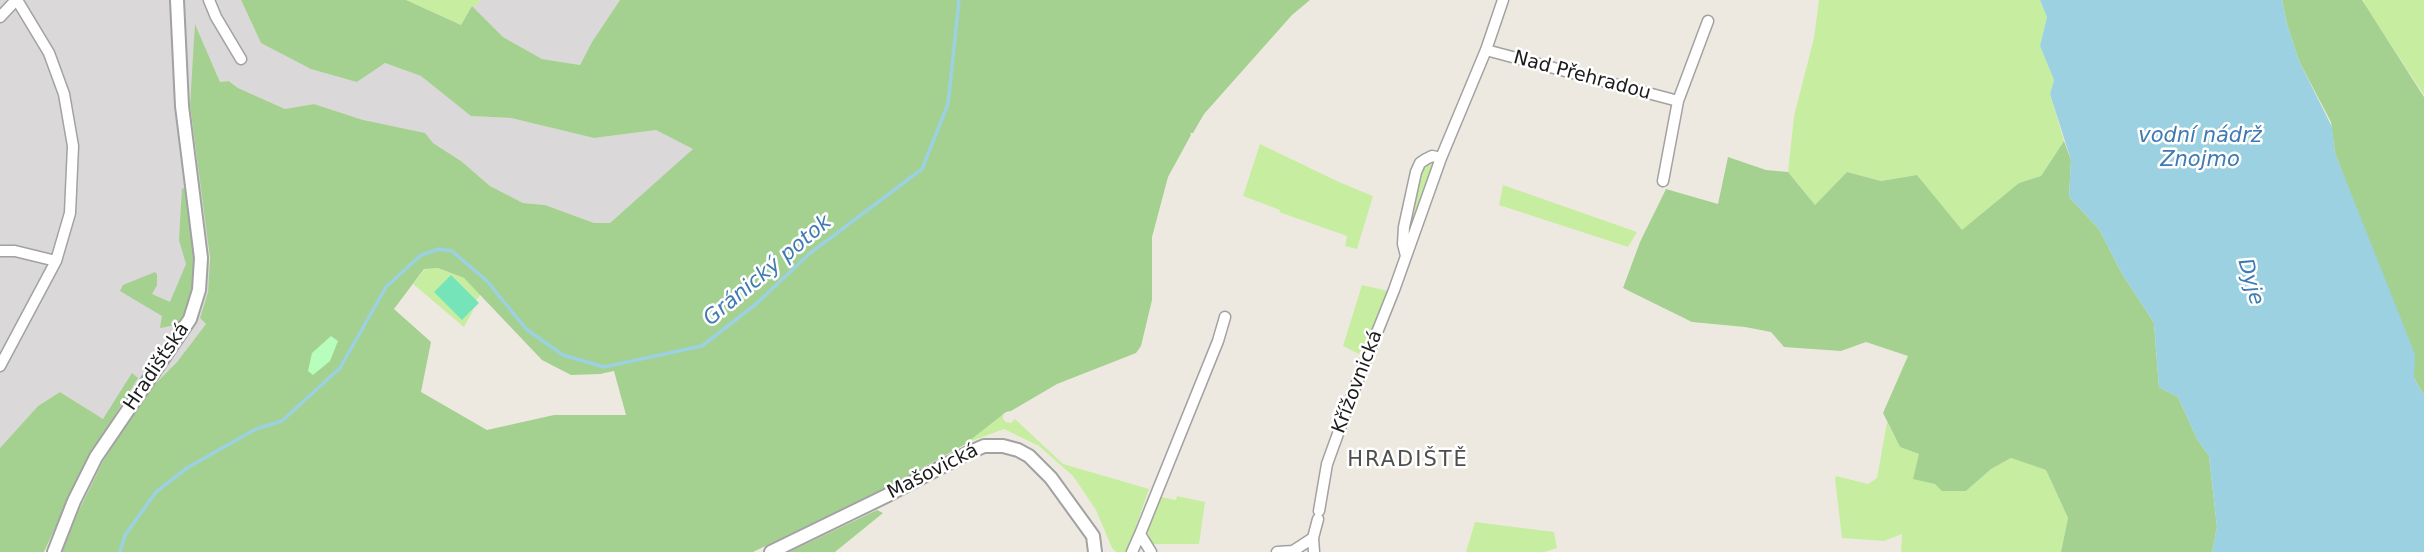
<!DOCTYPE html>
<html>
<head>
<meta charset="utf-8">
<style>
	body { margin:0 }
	canvas { display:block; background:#eee9e0 }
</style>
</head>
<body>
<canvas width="2424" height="552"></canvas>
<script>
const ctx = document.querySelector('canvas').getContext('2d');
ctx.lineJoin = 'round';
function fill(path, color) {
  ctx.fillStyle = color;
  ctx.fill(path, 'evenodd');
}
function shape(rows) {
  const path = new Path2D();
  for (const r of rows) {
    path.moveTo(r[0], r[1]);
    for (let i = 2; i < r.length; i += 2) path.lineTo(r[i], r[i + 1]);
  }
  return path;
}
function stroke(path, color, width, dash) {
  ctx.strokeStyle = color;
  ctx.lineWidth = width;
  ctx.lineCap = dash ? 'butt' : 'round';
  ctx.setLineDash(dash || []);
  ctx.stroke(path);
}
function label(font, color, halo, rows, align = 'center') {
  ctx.font = font + ' "DejaVu Sans",sans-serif';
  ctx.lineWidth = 5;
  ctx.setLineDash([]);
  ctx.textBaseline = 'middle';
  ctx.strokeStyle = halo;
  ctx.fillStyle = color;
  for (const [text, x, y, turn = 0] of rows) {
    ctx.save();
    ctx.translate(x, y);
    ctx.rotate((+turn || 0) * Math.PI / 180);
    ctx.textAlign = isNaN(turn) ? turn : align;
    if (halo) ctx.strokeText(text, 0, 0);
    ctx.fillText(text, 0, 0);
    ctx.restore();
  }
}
const residential = shape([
	[0,0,241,0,261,43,357,82,385,63,421,76,472,116,511,118,594,138,656,130,694,149,610,223,594,223,545,205,523,203,490,186,461,161,433,143,314,104,285,109,238,88,230,81,220,82,196,26,190,105,208,240,210,275,208,292,200,318,206,324,177,362,149,390,123,432,60,392,38,406,0,448],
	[406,0,620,0,592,42,580,65,542,59,503,37,472,6]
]);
const grass = shape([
	[406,0,481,0,475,6,472,6,461,25],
	[1819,0,2040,0,2047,17,2040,46,2054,80,2050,94,2064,141,2041,176,2019,183,2007,202,1962,231,1917,175,1881,181,1847,172,1815,205,1788,172,1794,116,1814,38],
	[2363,0,2424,0,2424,95,2366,7],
	[1260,144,1339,182,1373,196,1357,249,1345,246,1347,236,1279,212,1280,210,1243,196],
	[1431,161,1433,164,1407,244,1406,233,1422,166],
	[1503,185,1637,232,1628,247,1499,205],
	[438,268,464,278,481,294,462,319,474,309,464,327,413,284,425,269],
	[1362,285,1388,291,1377,319,1359,354,1343,346],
	[1003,414,1003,419,1006,422,1011,423,1015,419,1063,464,1149,489,1127,552,1116,552,1112,548,1096,510,1073,476,1039,446,1004,429,964,444],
	[1887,422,1900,447,1919,454,1935,484,1966,491,1991,469,2011,458,2046,470,2068,518,2061,552,1901,552,1902,534,1884,541,1842,538,1835,479,1836,476,1868,484,1877,478],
	[1177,496,1205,502,1199,544,1151,544,1147,528,1155,504,1161,497,1176,500],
	[1475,522,1554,532,1557,548,1544,552,1466,552]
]);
const forest = shape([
	[241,0,406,0,461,25,472,6,503,37,542,59,580,65,592,42,620,0,1310,0,1292,15,1204,114,1193,133,1190,133,1191,135,1168,177,1152,237,1152,300,1141,346,1136,353,1057,384,1011,411,1006,412,964,445,885,488,753,552,62,552,79,510,103,461,149,390,177,362,206,324,200,318,208,292,210,258,190,105,195,24,220,82,229,81,238,88,285,109,314,104,363,120,425,133,433,143,461,161,490,186,523,203,545,205,594,223,610,223,693,149,656,130,594,138,511,118,471,116,421,76,385,63,357,82,311,69,261,43],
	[438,268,464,278,542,360,571,375,600,374,614,371,626,415,554,415,487,430,421,392,431,342,394,309,424,269],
	[2282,0,2362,0,2424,97,2424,395,2414,378,2363,227,2335,153,2331,122,2299,61,2287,24],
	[2064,141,2071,160,2069,197,2099,229,2121,272,2154,323,2159,387,2178,397,2197,439,2209,456,2217,527,2212,552,2061,552,2068,518,2046,470,2011,458,1991,469,1966,491,1942,491,1935,484,1913,479,1919,454,1900,447,1883,413,1908,356,1866,342,1841,351,1784,347,1771,332,1745,327,1692,322,1623,288,1640,242,1666,189,1718,204,1728,157,1766,170,1788,172,1815,205,1847,172,1881,181,1917,175,1962,230,2019,183,2041,176],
	[182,188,188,190,195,245,196,270,193,292,181,324,160,328,162,316,120,291,123,285,155,272,157,274,157,285,152,294,170,302,186,264,179,240],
	[132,373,138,378,85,463,44,552,0,552,0,448,38,406,60,392,103,419],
	[877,510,883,513,835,552,789,552]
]);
const park = shape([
	[331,336,338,341,330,361,313,375,308,371,312,353]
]);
const pitch = shape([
	[451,275,479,303,462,320,434,292]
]);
const water = shape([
	[2040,0,2282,0,2287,24,2299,61,2332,127,2335,153,2415,354,2414,378,2424,395,2424,552,2212,552,2217,527,2209,456,2197,439,2178,397,2159,387,2154,323,2121,272,2099,229,2069,197,2071,160,2050,94,2054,80,2040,46,2047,17]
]);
const stream = shape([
	[120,552,125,535,156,492,187,468,256,429,282,421,340,368,386,287,421,255,439,249,452,251,487,281,526,329,563,355,604,367,702,346,756,304,809,254,922,169,948,104,959,0]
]);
const minor = shape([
	[209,0,216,17,241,59],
	[0,17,16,0],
	[1486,50,1678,101],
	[1663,181,1678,101,1708,21],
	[0,251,15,251,56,261],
	[1406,256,1403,244,1404,227,1416,172,1420,163,1426,159,1432,156,1441,158],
	[0,366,56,261,70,213,73,146,64,94,49,53,17,0],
	[1319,511,1327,464,1352,395,1394,290,1441,158,1486,50,1503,0],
	[1132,552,1140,534],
	[1151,552,1140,534,1218,341,1225,317],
	[1277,552,1293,551,1313,538],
	[1314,552,1313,538,1318,519]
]);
const tertiary = shape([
	[54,552,74,501,96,457,190,319,199,290,201,258,182,106,177,0],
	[771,552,888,495,968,453,984,446,1003,446,1018,450,1029,456,1051,478,1093,536,1095,552]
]);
const streetNames = [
	["Nad Přehradou",1582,76,15],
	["Hradišťská",157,367,-56],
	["Křížovnická",1358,382,-69],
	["Mašovická",933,472,-27]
];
const waterNames = [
	["vodní nádrž",2200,137],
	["Znojmo",2200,161],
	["Gránický potok",768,271,-40],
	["Dyje",2250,282,74]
];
const neighbourhoodNames = [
	["HRADIŠTĚ",1408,461]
];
fill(residential, '#dad8d8');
fill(grass, '#c7eea0');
fill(forest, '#a4d190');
fill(park, '#b7febc');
fill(pitch, '#75e5b9');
fill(water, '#9bd1e0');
stroke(stream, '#9bd1e0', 3.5);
stroke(minor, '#a2a2a2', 13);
stroke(tertiary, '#a2a2a2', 16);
stroke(minor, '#fff', 10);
stroke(tertiary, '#fff', 12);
label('19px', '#1b1b1b', '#fff', streetNames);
label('italic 21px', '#407ab2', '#fff', waterNames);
ctx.letterSpacing = '2px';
label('21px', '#4e4e4e', '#fff', neighbourhoodNames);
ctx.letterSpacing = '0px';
</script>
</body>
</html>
